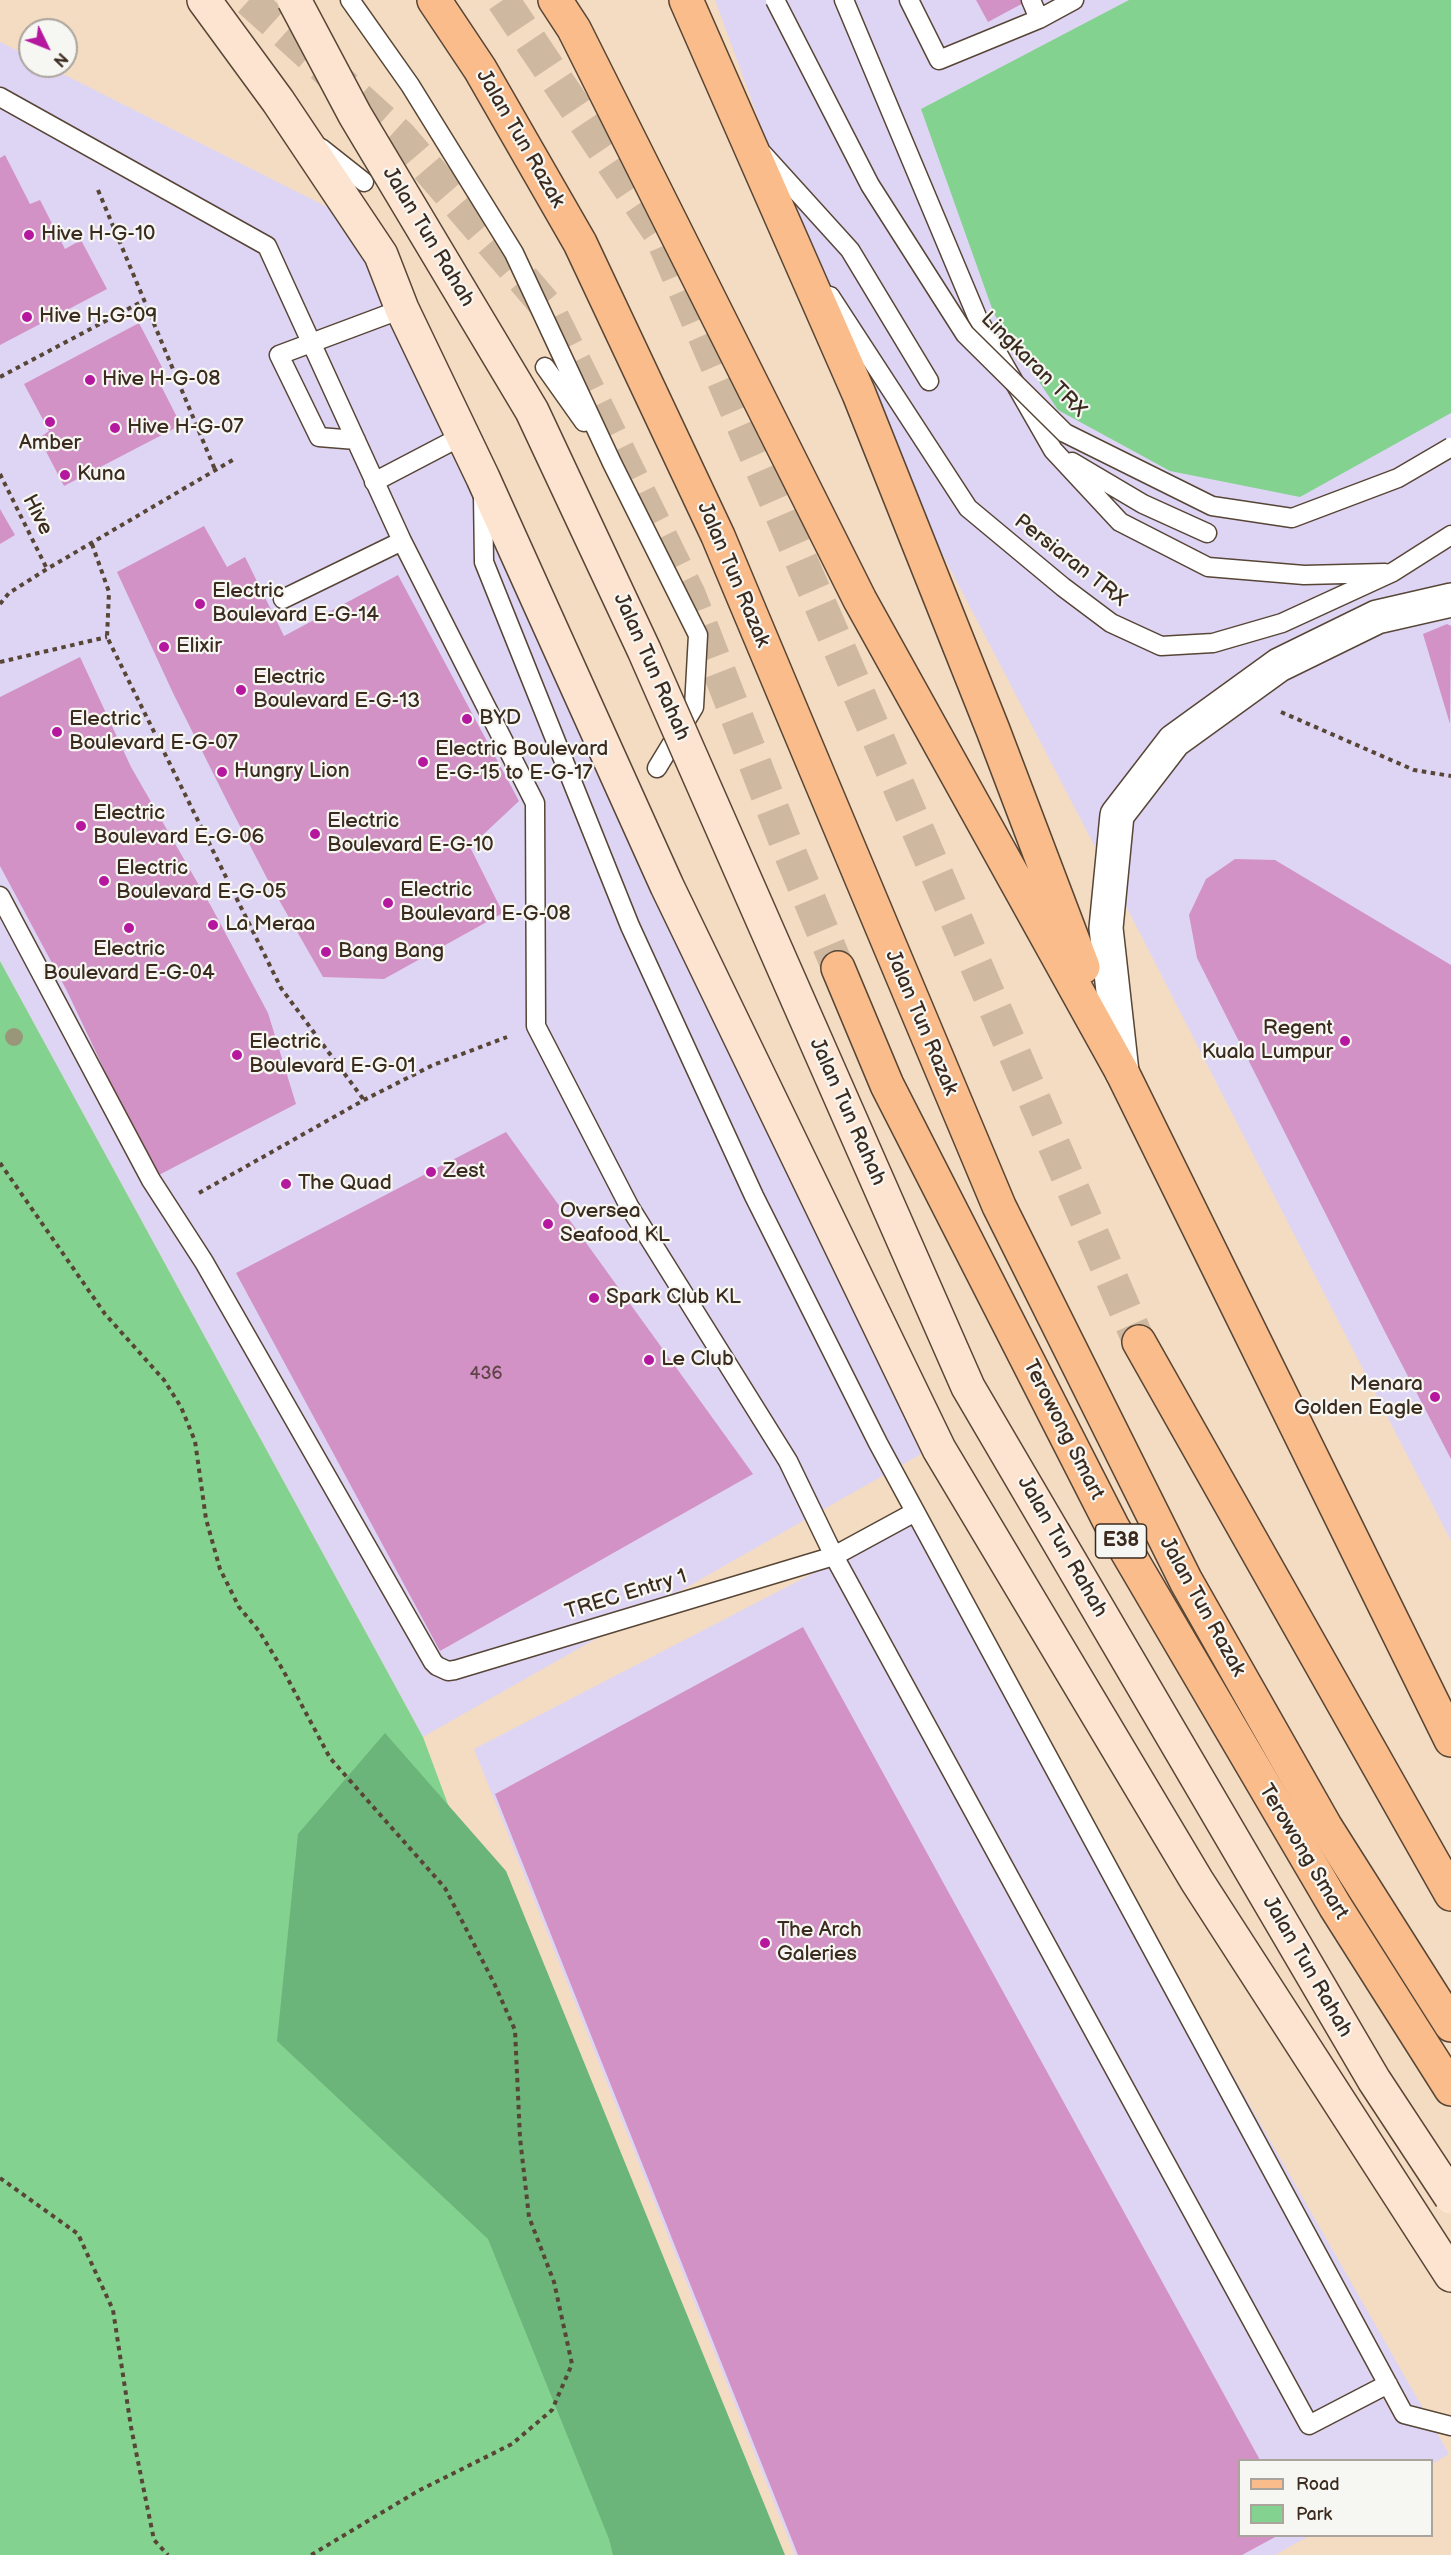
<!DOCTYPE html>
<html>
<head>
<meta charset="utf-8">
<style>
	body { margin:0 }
	#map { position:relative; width:1451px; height:2555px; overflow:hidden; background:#f3dcc1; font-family:"Balsamiq Sans",sans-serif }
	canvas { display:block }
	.legend { position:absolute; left:1238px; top:2459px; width:195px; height:78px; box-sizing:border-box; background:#f6f6f2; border:2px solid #aba49d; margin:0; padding:8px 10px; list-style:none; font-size:18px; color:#3b2a1e }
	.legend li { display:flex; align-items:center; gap:12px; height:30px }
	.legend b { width:30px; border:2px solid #aba49d }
	.north { position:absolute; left:18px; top:18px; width:60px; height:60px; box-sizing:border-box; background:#f6f6f2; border:2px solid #aba49d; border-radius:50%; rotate:133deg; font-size:16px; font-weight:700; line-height:24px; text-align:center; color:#3b2a1e }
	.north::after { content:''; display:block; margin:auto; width:21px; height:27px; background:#b5179e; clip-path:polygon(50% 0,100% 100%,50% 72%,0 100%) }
</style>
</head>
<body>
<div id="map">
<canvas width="1451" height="2555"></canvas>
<ul class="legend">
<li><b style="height:8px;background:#f9bc8a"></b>Road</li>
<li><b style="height:16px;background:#84d290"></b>Park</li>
</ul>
<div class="north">N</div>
</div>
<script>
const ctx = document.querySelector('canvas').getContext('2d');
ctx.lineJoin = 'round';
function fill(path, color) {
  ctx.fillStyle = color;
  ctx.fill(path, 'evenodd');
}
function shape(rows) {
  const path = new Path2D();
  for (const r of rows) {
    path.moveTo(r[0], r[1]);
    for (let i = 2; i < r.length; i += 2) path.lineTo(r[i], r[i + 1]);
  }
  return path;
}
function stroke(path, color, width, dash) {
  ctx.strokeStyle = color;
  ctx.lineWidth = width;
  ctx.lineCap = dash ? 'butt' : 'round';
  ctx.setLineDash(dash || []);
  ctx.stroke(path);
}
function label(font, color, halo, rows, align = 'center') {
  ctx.font = font + ' "Balsamiq Sans",sans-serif';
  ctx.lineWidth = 4.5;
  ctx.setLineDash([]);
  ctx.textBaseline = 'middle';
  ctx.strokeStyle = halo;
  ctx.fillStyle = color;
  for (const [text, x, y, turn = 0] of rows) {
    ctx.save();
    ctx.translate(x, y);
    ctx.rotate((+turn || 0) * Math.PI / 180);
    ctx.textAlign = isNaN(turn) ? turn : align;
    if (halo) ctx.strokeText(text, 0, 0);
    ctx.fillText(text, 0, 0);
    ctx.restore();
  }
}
const built = shape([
	[715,0,1451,0,1451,1541,1129,912,859,394],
	[0,42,30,57,30,66,47,66,371,229,921,1454,423,1737,0,961],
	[916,1520,1449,2454,1432,2464,1432,2460,1240,2460,1240,2536,1309,2536,1275,2555,795,2555,474,1749]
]);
const green = shape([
	[1129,0,1451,0,1451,413,1300,497,1170,471,1058,410,994,314,921,109],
	[0,961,423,1737,726,2555,0,2555]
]);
const forest = shape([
	[385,1733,506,1871,785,2555,613,2555,609,2539,488,2239,277,2041,298,1834]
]);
const building = shape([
	[976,0,1029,0,988,22],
	[5,155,30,204,40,200,65,249,81,240,107,289,0,345,0,158],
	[139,323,164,371,156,376,181,425,64,486,39,438,49,431,24,384],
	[0,509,15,535,0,544],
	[204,526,227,567,245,557,284,636,398,575,519,801,470,847,503,913,384,979,323,977,271,886,227,801,173,693,117,572],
	[1447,624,1451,626,1450,724,1423,634],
	[80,657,131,767,212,908,268,1013,296,1104,155,1177,67,991,0,866,0,697],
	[1235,859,1275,860,1451,965,1451,1459,1386,1334,1197,958,1189,915,1206,879],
	[506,1132,753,1474,440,1651,236,1273],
	[803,1627,1260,2460,1239,2460,1239,2535,1277,2536,1242,2555,798,2555,495,1794]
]);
const motorwayTunnel = shape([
	[249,0,400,136,548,308,689,594,785,841,838,968],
	[503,0,660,234,1139,1342]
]);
const path = shape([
	[98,190,216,472],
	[0,377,145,300],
	[0,474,47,569],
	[92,544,109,592,107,637,281,988,364,1100],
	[0,604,9,593,47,569,236,458],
	[0,662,107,637],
	[1281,712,1414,770,1451,776],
	[0,1163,105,1314,164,1380,181,1407,195,1441,206,1519,220,1569,239,1607,259,1631,283,1670,330,1758,445,1888,494,1983,515,2030,520,2138,529,2217,554,2282,572,2364,552,2410,512,2444,418,2491,311,2555],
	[199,1193,364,1100,433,1065,507,1037],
	[0,2178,78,2234,113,2310,131,2427,154,2540,168,2555]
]);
const service = shape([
	[350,0,410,85,514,253,612,463,698,635,694,707,657,768],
	[844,0,978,319,1053,450,1120,522,1208,567,1304,575,1385,573],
	[909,0,939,60,1039,19,1074,0],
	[1031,0,1039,19],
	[0,97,267,246,402,541,535,803,536,1026,629,1206,788,1461,834,1556,455,1670,448,1671,437,1666,433,1662,204,1262,151,1180,0,896],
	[321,148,364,182],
	[763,154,850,250,929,381],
	[830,296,968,508,1063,587,1111,623,1161,646,1213,643,1282,623,1393,572,1451,535],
	[545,367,584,422],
	[356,440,319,437,279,355,402,309],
	[1072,462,1143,504,1207,533],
	[374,482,462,436],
	[483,495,484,562,630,926,754,1196,878,1443,1404,2414,1451,2426],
	[283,599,402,541],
	[915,1512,834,1556,1309,2425,1388,2384]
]);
const minor = shape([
	[1122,1072,1106,928,1117,815,1174,741,1279,665,1377,617,1451,600]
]);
const secondary = shape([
	[204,0,278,101,381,255,402,309,483,478,667,886,939,1449,1197,1881,1451,2275]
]);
const primary = shape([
	[434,0,480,69,580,243,718,536,999,1206,1186,1581,1325,1826,1451,2025],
	[555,0,574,29,860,600,1122,1072,1451,1740],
	[686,0,859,394,993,730,1083,967]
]);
const motorway = shape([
	[838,968,887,1085,1112,1526,1335,1906,1451,2089],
	[1139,1342,1451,1894]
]);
const serviceBridge = shape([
	[775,0,870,185,965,334,1065,433,1212,506,1292,518,1398,478,1451,447]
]);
const secondaryBridge = shape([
	[294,0,355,115,532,411,644,650,968,1387,1374,2080,1451,2197]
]);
const trees = [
	[14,1037]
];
const markers = [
	[29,235,6,"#b5179e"],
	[27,317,6,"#b5179e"],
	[90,380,6,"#b5179e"],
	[50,422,6,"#b5179e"],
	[115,428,6,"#b5179e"],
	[65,475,6,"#b5179e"],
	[200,604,6,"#b5179e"],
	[164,647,6,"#b5179e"],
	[241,690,6,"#b5179e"],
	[467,719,6,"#b5179e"],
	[57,732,6,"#b5179e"],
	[423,762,6,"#b5179e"],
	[222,772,6,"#b5179e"],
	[81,826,6,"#b5179e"],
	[315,834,6,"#b5179e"],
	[104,881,6,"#b5179e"],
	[388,903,6,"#b5179e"],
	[213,925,6,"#b5179e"],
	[129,928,6,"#b5179e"],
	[326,952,6,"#b5179e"],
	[1345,1041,6,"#b5179e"],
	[237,1055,6,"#b5179e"],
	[431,1172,6,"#b5179e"],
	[286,1184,6,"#b5179e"],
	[548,1224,6,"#b5179e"],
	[594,1298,6,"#b5179e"],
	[649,1360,6,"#b5179e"],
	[1435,1397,6,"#b5179e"],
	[765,1943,6,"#b5179e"]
];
const numberNames = [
	["436",486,1374]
];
const shields = [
	[1121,1541,51]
];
const shieldNames = [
	["E38",1121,1541]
];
const streetNames = [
	["Jalan Tun Razak",520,139,60],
	["Jalan Tun Rahah",428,237,59],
	["Lingkaran TRX",1033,365,45],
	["Hive",37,515,63],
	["Persiaran TRX",1070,561,38],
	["Jalan Tun Razak",733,575,67],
	["Jalan Tun Rahah",651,667,66],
	["Jalan Tun Razak",921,1023,67],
	["Jalan Tun Rahah",847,1112,66],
	["Terowong Smart",1063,1430,63],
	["Jalan Tun Rahah",1062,1547,60],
	["TREC Entry 1",626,1595,-17],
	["Jalan Tun Razak",1202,1607,61],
	["Terowong Smart",1303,1852,59],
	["Jalan Tun Rahah",1307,1967,60]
];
const poiNames = [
	["Hive H-G-10",41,235],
	["Hive H-G-09",39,317],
	["Hive H-G-08",102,380],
	["Hive H-G-07",127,428],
	["Amber",50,444,"center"],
	["Kuna",77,475],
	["Electric",212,592],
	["Boulevard E-G-14",212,616],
	["Elixir",176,647],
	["Electric",253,678],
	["Boulevard E-G-13",253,702],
	["BYD",479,719],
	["Electric",69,720],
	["Boulevard E-G-07",69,744],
	["Electric Boulevard",435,750],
	["E-G-15 to E-G-17",435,774],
	["Hungry Lion",234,772],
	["Electric",93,814],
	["Boulevard E-G-06",93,838],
	["Electric",327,822],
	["Boulevard E-G-10",327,846],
	["Electric",116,869],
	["Boulevard E-G-05",116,893],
	["Electric",400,891],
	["Boulevard E-G-08",400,915],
	["La Meraa",225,925],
	["Electric",129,950,"center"],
	["Boulevard E-G-04",129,974,"center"],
	["Bang Bang",338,952],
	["Regent",1333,1029,"right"],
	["Kuala Lumpur",1333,1053,"right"],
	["Electric",249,1043],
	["Boulevard E-G-01",249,1067],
	["Zest",443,1172],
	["The Quad",298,1184],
	["Oversea",560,1212],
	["Seafood KL",560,1236],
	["Spark Club KL",606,1298],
	["Le Club",661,1360],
	["Menara",1423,1385,"right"],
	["Golden Eagle",1423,1409,"right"],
	["The Arch",777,1931],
	["Galeries",777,1955]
];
fill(built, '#ded5f5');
fill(green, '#84d290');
fill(forest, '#6bb47a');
fill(building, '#d392c5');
stroke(motorwayTunnel, '#ceb8a0', 33, [33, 16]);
stroke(service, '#574536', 21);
stroke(minor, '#574536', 36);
stroke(secondary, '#574536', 36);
stroke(primary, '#574536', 36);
stroke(motorway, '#574536', 36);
stroke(path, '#574536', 4, [4.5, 4.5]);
stroke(service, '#fff', 18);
stroke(minor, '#fff', 33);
stroke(secondary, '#fde4d0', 33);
stroke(primary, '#f9bc8a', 33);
stroke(motorway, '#f9bc8a', 33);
stroke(serviceBridge, '#574536', 21, []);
stroke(secondaryBridge, '#574536', 36, []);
stroke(serviceBridge, '#fff', 18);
stroke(secondaryBridge, '#fde4d0', 33);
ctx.fillStyle = '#9a967a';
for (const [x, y] of trees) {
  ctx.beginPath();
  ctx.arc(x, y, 9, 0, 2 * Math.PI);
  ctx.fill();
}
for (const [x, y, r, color] of markers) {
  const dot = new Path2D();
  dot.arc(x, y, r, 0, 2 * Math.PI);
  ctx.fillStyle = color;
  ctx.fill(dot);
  stroke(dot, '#f6f6f2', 2);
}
label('18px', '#614448', null, numberNames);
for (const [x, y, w] of shields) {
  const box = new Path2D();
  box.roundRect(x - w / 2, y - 17, w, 34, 4.5);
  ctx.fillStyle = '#f6f6f2';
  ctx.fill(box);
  stroke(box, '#3b2a1e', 1.5);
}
label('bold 20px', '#3b2a1e', null, shieldNames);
label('21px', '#3b2a1e', '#f6f6f2', streetNames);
label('21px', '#3b2a1e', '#f6f6f2', poiNames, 'left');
</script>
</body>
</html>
